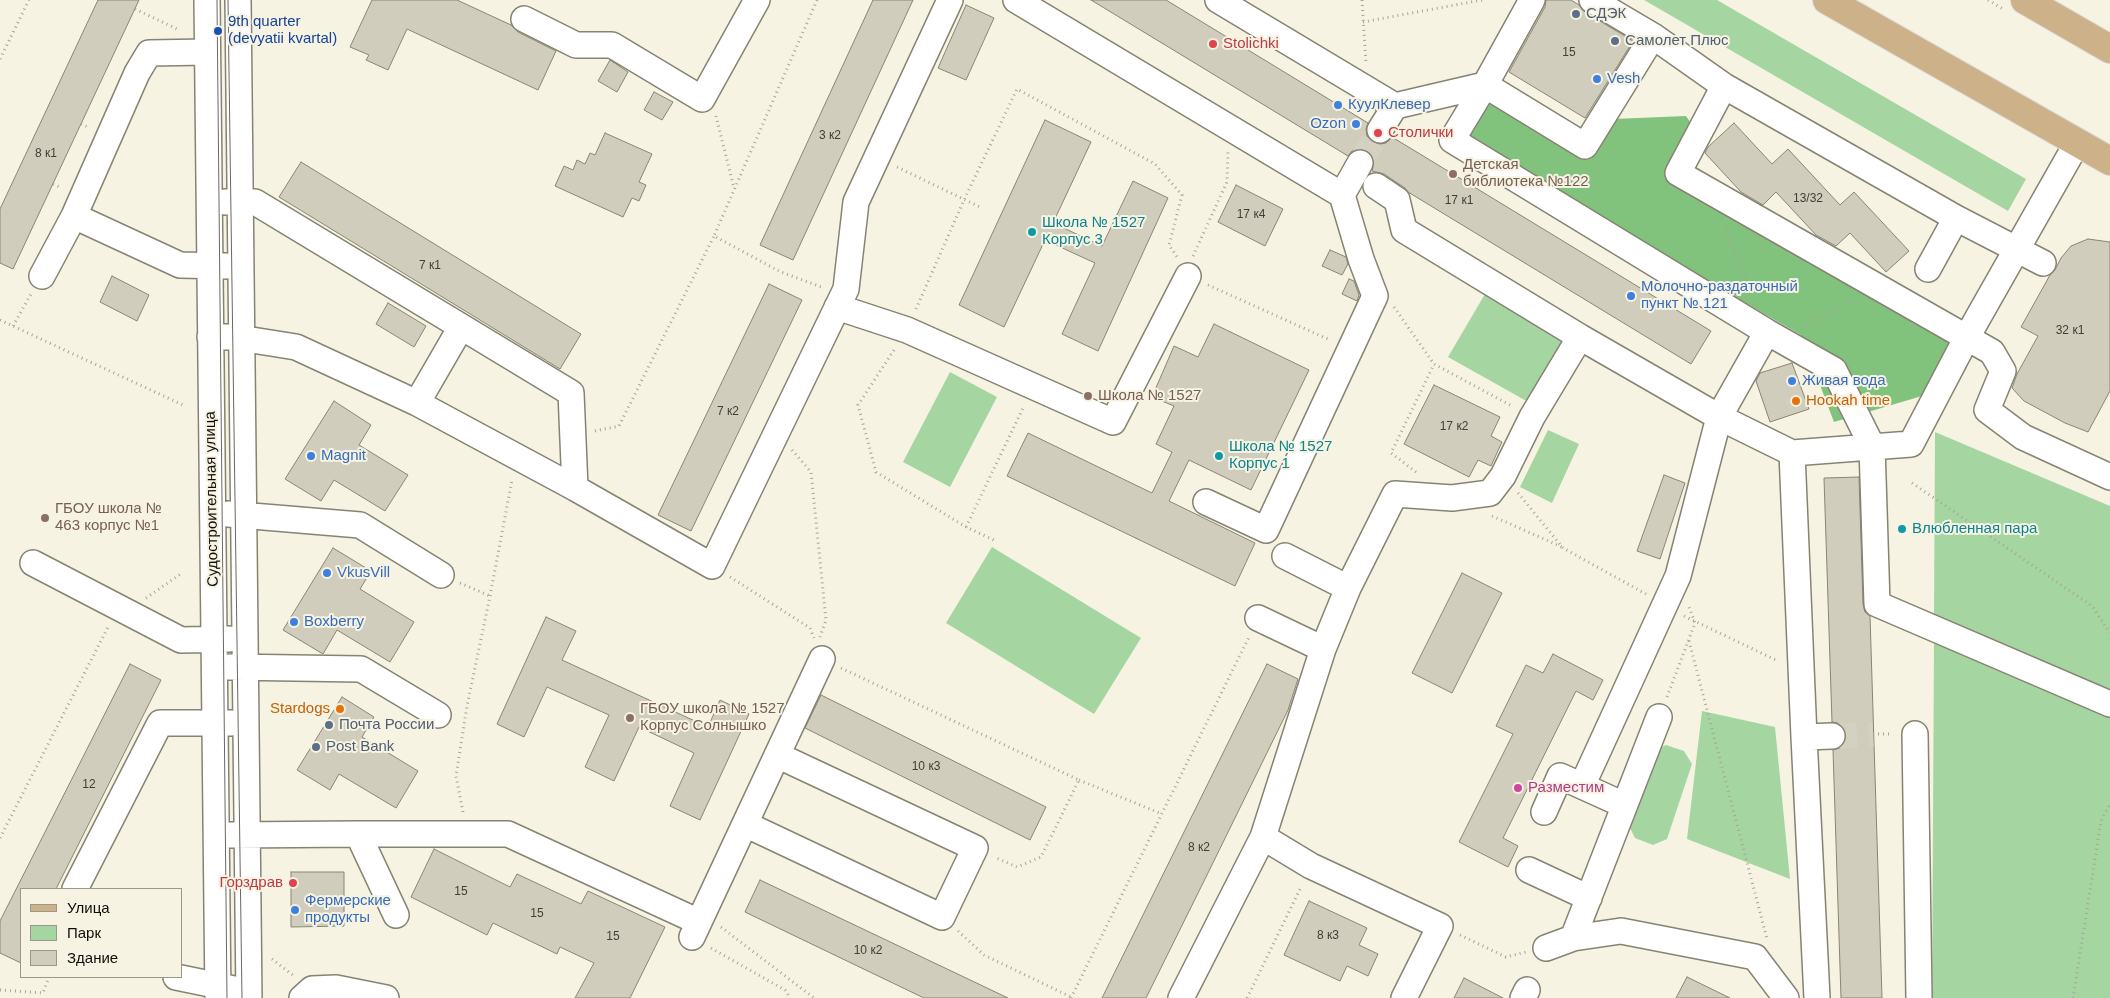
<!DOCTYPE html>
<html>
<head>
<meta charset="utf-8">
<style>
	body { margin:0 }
	#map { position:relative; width:2110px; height:998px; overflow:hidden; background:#f7f3e2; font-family:Helvetica,sans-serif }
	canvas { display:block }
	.legend { position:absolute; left:20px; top:888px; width:162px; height:90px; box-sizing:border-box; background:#f7f3e2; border:1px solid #9b978b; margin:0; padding:6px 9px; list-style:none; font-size:15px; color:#100e09 }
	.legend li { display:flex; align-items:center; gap:10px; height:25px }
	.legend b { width:25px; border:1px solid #9b978b }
</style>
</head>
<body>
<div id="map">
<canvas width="2110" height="998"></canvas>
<ul class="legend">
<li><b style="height:6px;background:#cdb289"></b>Улица</li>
<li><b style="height:14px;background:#a5d6a1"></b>Парк</li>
<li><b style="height:14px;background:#d1cdbc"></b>Здание</li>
</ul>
</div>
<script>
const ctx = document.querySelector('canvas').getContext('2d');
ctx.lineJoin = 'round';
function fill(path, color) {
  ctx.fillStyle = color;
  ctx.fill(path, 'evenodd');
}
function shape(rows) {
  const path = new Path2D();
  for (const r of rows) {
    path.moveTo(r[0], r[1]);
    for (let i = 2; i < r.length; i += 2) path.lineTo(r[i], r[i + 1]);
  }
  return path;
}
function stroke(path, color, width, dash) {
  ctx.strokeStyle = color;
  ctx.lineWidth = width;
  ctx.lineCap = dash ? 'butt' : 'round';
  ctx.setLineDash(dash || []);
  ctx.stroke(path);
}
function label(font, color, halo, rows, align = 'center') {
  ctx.font = font + ' Helvetica,sans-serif';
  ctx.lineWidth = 4;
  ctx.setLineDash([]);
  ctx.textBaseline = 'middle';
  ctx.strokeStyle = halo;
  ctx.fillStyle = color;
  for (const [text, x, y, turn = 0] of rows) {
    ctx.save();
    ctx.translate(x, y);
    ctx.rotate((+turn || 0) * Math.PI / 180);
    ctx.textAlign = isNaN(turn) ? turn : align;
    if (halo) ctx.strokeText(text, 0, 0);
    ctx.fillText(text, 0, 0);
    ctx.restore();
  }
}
const green = shape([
	[1644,0,1717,0,2026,179,2008,211],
	[1485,294,1567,342,1530,403,1448,357],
	[950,372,997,397,950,487,903,462],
	[1548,430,1579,444,1552,503,1520,487],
	[1935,432,2110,506,2110,689,1934,614],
	[992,547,1141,638,1094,714,946,623],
	[1934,640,2110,718,2110,998,1932,998],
	[1702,711,1775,727,1790,879,1687,839],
	[1666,745,1684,751,1692,764,1667,839,1653,845,1635,838,1629,826,1653,751]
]);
const forest = shape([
	[1488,100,1586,157,1613,119,1686,116,1695,129,1671,174,1955,340,1922,396,1834,422,1801,335,1463,140]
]);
const building = shape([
	[98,0,139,0,13,269,0,263,0,209,98,0],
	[372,0,457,0,511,25,518,32,556,51,538,90,407,29,388,70,366,60,369,55,350,47,372,0],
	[873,0,913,0,793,260,760,245,873,0],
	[1091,0,1166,0,1368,123,1366,129,1367,136,1373,142,1380,144,1386,143,1392,137,1711,331,1691,364,1408,192,1405,188,1384,174,1372,171,1374,162,1373,156,1367,151,1359,149,1352,151,1348,156,1091,0],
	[1546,0,1571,0,1579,5,1585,12,1633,41,1585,118,1509,72,1545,7,1546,0],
	[966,5,994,18,966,80,938,68,966,5],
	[610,60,628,72,617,92,598,81,610,60],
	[654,92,673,102,662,120,644,110,654,92],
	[1045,120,1091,142,1053,223,1102,246,1133,181,1168,198,1098,351,1062,334,1095,263,1045,240,1004,327,959,305,1045,120],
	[1734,123,1772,164,1788,149,1840,205,1854,192,1909,251,1886,272,1850,233,1836,246,1816,235,1776,192,1763,205,1741,192,1705,153,1708,147,1734,123],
	[605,133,652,154,639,182,646,185,639,201,632,198,623,217,555,186,564,166,573,170,577,160,585,164,590,153,595,155,605,133],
	[301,162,581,334,560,369,279,197,301,162],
	[1236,185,1283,209,1265,246,1218,222,1236,185],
	[2088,239,2110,242,2110,391,2088,432,2065,423,2024,401,2012,388,2017,374,2038,336,2021,327,2050,275,2055,270,2061,258,2071,246,2088,239],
	[1330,250,1346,257,1348,264,1342,275,1322,266,1330,250],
	[112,276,149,295,137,321,100,302,112,276],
	[1349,279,1354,281,1359,295,1357,301,1342,294,1349,279],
	[769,284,802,300,691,531,658,515,769,284],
	[388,303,426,326,414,347,376,324,388,303],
	[1214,324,1309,370,1251,490,1189,460,1169,501,1255,543,1235,586,1007,476,1028,433,1152,493,1172,452,1156,444,1174,406,1152,397,1174,346,1198,357,1214,324],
	[1792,363,1809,409,1770,422,1756,381,1760,373,1792,363],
	[1434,385,1500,417,1491,436,1502,442,1491,466,1478,460,1469,477,1404,444,1434,385],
	[334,401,371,425,359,445,408,475,385,511,334,480,321,501,285,479,334,401],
	[1664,475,1685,483,1660,559,1637,551,1664,475],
	[1859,477,1863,604,1865,612,1870,616,1882,998,1841,998,1833,750,1840,748,1845,742,1846,736,1844,728,1838,723,1832,722,1824,478,1859,477],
	[333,548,371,571,360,589,414,622,390,662,337,630,323,654,283,630,333,548],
	[1462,573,1502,593,1452,693,1412,673,1462,573],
	[546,617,576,631,562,660,708,727,720,700,749,714,700,820,670,806,694,753,639,727,614,781,585,767,609,715,547,687,524,737,497,724,546,617],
	[1553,654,1603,680,1593,700,1576,691,1503,838,1518,846,1508,867,1459,842,1513,734,1496,726,1526,665,1543,673,1553,654],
	[130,664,161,680,56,889,21,889,21,963,0,953,0,921,130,664],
	[1267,664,1298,679,1288,710,1206,877,1146,998,1102,998,1267,664],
	[821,695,1046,807,1030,840,805,728,821,695],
	[342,697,374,717,362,737,418,771,396,808,339,774,330,790,297,770,342,697],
	[434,849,510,887,517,874,581,904,588,891,665,927,630,998,575,998,594,963,560,947,557,954,493,923,487,935,411,897,434,849],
	[291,872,344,872,344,926,291,927,291,872],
	[760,880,1008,998,924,998,745,912,760,880],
	[1309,901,1367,928,1359,945,1378,954,1368,976,1347,966,1340,981,1284,955,1309,901],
	[1687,977,1730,998,1676,998,1687,977],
	[1464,978,1503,998,1454,998,1464,978]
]);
const minorTunnel = shape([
	[1360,163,1380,130],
	[1832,736,1873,734]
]);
const path = shape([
	[817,0,714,236,781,272,824,288],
	[1362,0,1366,63],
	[1988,0,2003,9],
	[135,9,177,29],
	[1363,22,1482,0],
	[0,59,29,0],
	[716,116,734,188],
	[81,124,90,128],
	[897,167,980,207],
	[53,184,62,188],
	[1725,226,1753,296],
	[1193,256,1227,182,1228,152],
	[1208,285,1330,340],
	[1394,307,1434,364,1512,406],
	[916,309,964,200,1017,89,1155,164,1182,195,1169,245,1177,257],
	[0,320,183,405],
	[13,326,31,294],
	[1803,327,1855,299],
	[894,350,858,405,876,472,966,527,996,541],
	[595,431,619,426,714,236],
	[792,450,811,472,826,620,820,637],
	[1416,472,1391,453,1434,364],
	[1912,483,2092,606,2110,633],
	[1518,493,1563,548,1646,594],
	[1492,516,1562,547],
	[966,527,1024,406],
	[730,577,810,628,814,638],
	[460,583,490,596],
	[146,598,182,573],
	[1684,616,1778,661],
	[1689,641,1767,939],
	[841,668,1079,780,1041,857,1017,867,994,857],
	[1667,697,1695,623,1689,607],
	[1873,734,1893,734],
	[1079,780,1162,814],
	[463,812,456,776,467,706,490,596,512,480],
	[0,838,108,627],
	[721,927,814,998],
	[958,931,984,955,1071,997],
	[1460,935,1506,957,1526,952],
	[711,948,785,990,790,998],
	[272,959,294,976],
	[0,990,43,993,49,977],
	[1071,998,1249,637],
	[1247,998,1301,887],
	[2073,998,2101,821,2110,804]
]);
const minor = shape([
	[207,0,218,998],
	[238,0,249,998],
	[1016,0,1342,195,1361,259,1375,296,1266,530,1206,502],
	[1218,0,1395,106,1485,85],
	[1532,0,1485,85,1585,146,1653,36,1592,0],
	[524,19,576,45,612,45,702,99,757,0],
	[1653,36,1724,86],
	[1485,85,1452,140,1767,332,1834,370,1872,446,1877,604,2110,704],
	[1380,130,1395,106],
	[1376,186,1397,200,1404,230,1580,337,1719,417,1792,453,1911,444,1967,337,2077,143],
	[1342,195,1360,163],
	[225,202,255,202,571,393,575,488],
	[74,216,137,73,149,53,207,52],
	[1956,218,2043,263],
	[1928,269,1956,218,1724,86,1678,173,1992,352,2003,371,1987,410,2023,437,2110,477],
	[42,276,74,216,180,265,226,266],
	[837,307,907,330,1113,422,1188,276],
	[210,337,233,337,296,347,417,403,575,488,712,566,846,289,856,202,950,0],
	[417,403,461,327],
	[1792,453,1804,737,1832,736],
	[228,514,360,525,441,575],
	[1285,556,1348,588],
	[33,563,181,640,229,639],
	[1258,618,1323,649,1348,588,1395,494,1452,498,1490,493,1503,476,1532,417,1580,337],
	[229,667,361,669,438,715],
	[1915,734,1919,998],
	[1804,737,1817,998],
	[1624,805,1582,786,1678,576,1719,417,1767,332],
	[1544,812,1560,776,1582,786],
	[745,824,942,917,975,848,777,755],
	[358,834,508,834,699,922],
	[231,835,358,834,396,915],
	[1263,837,1323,649],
	[1529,870,1589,898],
	[75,889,160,723,231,723],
	[692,937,822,659],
	[1573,938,1659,717],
	[1546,948,1573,938,1621,931,1755,957,1786,998],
	[176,977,234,989],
	[302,998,312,989,336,988,386,998],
	[1181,998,1263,837,1311,866,1440,926,1404,998],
	[1523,998,1527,990]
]);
const major = shape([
	[1827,0,2110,161],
	[2025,0,2110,49]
]);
const tram = shape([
	[217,0,227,998],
	[228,0,242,998]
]);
const markers = [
	[1576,14,5,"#5c6f8a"],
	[218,31,5,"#1a4fb4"],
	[1615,41,5,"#5c6f8a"],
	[1213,44,5,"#e0444e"],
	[1597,79,5,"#3f7fe0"],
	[1338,105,5,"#3f7fe0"],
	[1356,124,5,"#3f7fe0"],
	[1378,133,5,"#e0444e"],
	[1453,174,5,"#8d6e63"],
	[1032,232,5,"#0f9aa8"],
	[1631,296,5,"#3f7fe0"],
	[1792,381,5,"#3f7fe0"],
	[1088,396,5,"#8d6e63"],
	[1796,401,5,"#e8710a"],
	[311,456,5,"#3f7fe0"],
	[1219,456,5,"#0f9aa8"],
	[45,518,5,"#8d6e63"],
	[1902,529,5,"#0f9aa8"],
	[327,573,5,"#3f7fe0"],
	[294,622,5,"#3f7fe0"],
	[340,709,5,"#e8710a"],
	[630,718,5,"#8d6e63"],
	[329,725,5,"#5c6f8a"],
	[316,747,5,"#5c6f8a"],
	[1518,788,5,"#d1479c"],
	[293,883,5,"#e0444e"],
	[295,910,5,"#3f7fe0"]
];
const numberNames = [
	["15",1569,53],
	["3 к2",830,136],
	["8 к1",46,154],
	["13/32",1808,199],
	["17 к1",1459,201],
	["17 к4",1251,215],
	["7 к1",430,266],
	["32 к1",2070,331],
	["7 к2",728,412],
	["17 к2",1454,427],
	["10 к3",926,767],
	["12",89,785],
	["8 к2",1199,848],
	["15",461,892],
	["15",537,914],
	["8 к3",1328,936],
	["15",613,937],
	["10 к2",868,951]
];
const serviceNames = [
	["СДЭК",1586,14],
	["Самолет Плюс",1625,41],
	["Почта России",339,725],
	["Post Bank",326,747]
];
const transitNames = [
	["9th quarter",228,22],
	["(devyatii kvartal)",228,39]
];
const healthNames = [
	["Stolichki",1223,44],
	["Столички",1388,133],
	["Горздрав",283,883,"right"]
];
const shopNames = [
	["Vesh",1607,79],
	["КуулКлевер",1348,105],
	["Ozon",1346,124,"right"],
	["Молочно-раздаточный",1641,287],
	["пункт № 121",1641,304],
	["Живая вода",1802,381],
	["Magnit",321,456],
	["VkusVill",337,573],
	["Boxberry",304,622],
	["Фермерские",305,901],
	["продукты",305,918]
];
const educationNames = [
	["Детская",1463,165],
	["библиотека №122",1463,182],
	["Школа № 1527",1098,396],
	["ГБОУ школа №",55,509],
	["463 корпус №1",55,526],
	["ГБОУ школа № 1527",640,709],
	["Корпус Солнышко",640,726]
];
const cultureNames = [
	["Школа № 1527",1042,223],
	["Корпус 3",1042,240],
	["Школа № 1527",1229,447],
	["Корпус 1",1229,464],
	["Влюбленная пара",1912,529]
];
const foodNames = [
	["Hookah time",1806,401],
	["Stardogs",330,709,"right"]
];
const streetNames = [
	["Судостроительная улица",212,499,-91]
];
const hotelNames = [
	["Разместим",1528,788]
];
fill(green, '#a5d6a1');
fill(forest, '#81c37d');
fill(building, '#d1cdbc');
stroke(building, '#898575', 1);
stroke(minorTunnel, '#d4d1c1', 25, [25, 12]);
stroke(minor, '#878373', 28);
stroke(major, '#d9d8d8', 30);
stroke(path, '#a7a497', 3, [1, 4]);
stroke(minor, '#fff', 25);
stroke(major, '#cdb289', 28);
stroke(tram, '#6b685e', 1);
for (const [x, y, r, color] of markers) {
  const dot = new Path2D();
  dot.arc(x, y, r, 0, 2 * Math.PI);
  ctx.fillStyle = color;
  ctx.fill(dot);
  stroke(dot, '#f7f3e2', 2);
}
label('12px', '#403e36', null, numberNames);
label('15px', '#4e5e75', '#f7f3e2', serviceNames, 'left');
label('15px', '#164399', '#f7f3e2', transitNames, 'left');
label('15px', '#be3a42', '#f7f3e2', healthNames, 'left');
label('15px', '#366cbe', '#f7f3e2', shopNames, 'left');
label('15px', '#785e54', '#f7f3e2', educationNames, 'left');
label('15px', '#0d838f', '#f7f3e2', cultureNames, 'left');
label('15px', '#c56008', '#f7f3e2', foodNames, 'left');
label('15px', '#100e09', '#f7f3e2', streetNames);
label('15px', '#b23c85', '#f7f3e2', hotelNames, 'left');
</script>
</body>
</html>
